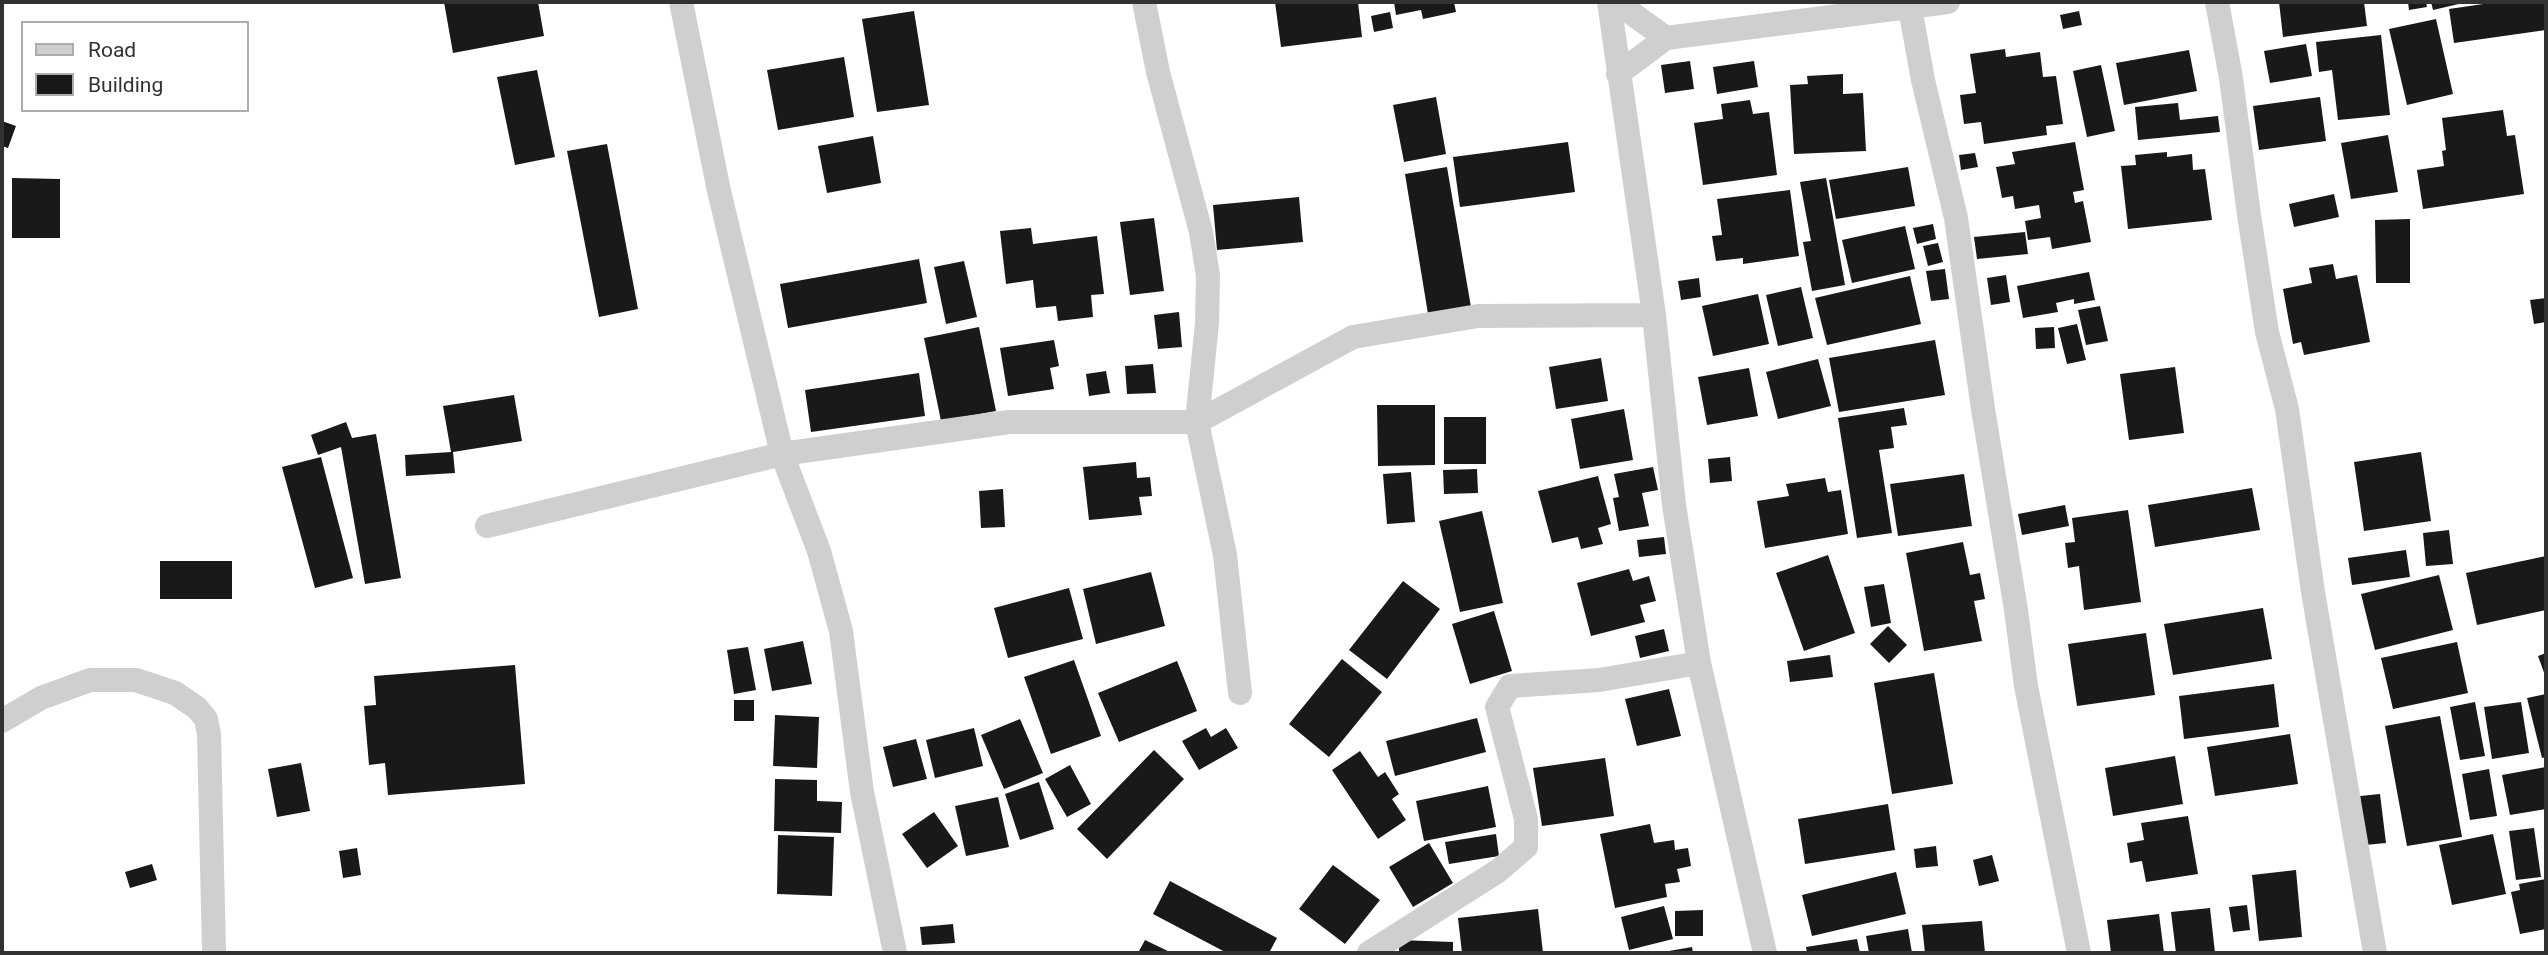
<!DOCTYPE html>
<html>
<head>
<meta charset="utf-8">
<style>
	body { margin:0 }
	#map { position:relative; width:2548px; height:955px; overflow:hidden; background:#fff; font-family:Roboto,sans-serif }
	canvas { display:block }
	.frame { position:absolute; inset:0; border:4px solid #323232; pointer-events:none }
	.legend { position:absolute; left:21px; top:21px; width:228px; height:91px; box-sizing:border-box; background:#fff; border:2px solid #adadad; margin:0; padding:9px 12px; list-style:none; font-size:21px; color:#323232 }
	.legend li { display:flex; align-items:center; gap:14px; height:35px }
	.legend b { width:35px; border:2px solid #adadad }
</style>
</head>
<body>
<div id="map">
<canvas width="2548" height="955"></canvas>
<div class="frame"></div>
<ul class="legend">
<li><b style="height:9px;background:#cfcfcf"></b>Road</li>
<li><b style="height:19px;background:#191919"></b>Building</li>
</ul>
</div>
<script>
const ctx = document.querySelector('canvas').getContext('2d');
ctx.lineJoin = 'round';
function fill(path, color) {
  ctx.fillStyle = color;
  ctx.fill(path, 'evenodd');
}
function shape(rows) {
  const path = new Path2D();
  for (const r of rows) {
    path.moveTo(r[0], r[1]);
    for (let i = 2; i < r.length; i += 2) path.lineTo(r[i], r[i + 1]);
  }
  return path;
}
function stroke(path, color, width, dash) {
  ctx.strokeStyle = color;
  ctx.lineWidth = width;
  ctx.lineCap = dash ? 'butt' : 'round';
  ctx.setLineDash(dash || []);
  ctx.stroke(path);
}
const building = shape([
	[444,2,538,2,544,36,453,53],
	[1275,2,1358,2,1362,37,1281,47],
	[1394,2,1454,2,1456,12,1423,19,1421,10,1396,15],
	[2279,2,2364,2,2367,26,2283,37],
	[2408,2,2426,2,2427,7,2409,10],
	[2431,2,2463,2,2463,3,2433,10],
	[2497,2,2546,2,2546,30,2454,43,2449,9],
	[914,11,929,105,877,112,862,19],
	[2079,11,2082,25,2063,29,2060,15],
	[1390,12,1393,28,1374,32,1371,16],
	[2436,19,2453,94,2407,105,2389,29],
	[2381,35,2390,115,2338,120,2332,70,2319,72,2316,42],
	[2306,44,2312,76,2270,83,2264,51],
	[2005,49,2006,57,2040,52,2043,77,2056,76,2063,124,2046,126,2047,135,1984,144,1981,122,1964,124,1960,95,1976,93,1970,54],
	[2189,50,2197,91,2124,105,2116,63],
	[844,57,854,117,778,130,767,70],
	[1690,61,1694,89,1665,93,1661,65],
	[1754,61,1758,87,1717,94,1713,67],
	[2101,65,2115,131,2087,137,2073,71],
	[537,70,555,157,515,165,497,77],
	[1843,74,1843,94,1863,93,1866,151,1794,154,1790,85,1808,84,1807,76],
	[1436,97,1446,154,1404,162,1393,105],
	[2320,97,2326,141,2259,150,2253,106],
	[1750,100,1753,114,1769,112,1777,175,1703,185,1694,123,1723,119,1721,104],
	[2178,103,2180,120,2218,116,2220,132,2138,140,2135,107],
	[2503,110,2507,136,2515,135,2524,194,2423,209,2417,170,2444,166,2442,151,2446,150,2442,118],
	[2,121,16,126,8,148,2,146],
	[2388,135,2398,192,2351,199,2341,143],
	[873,136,881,183,827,193,818,146],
	[1568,142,1575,192,1460,207,1453,157],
	[2075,142,2084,190,2073,192,2075,203,2083,201,2091,242,2052,249,2050,237,2028,240,2025,221,2041,218,2039,205,2015,209,2013,196,2002,198,1996,167,2015,164,2012,152],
	[607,144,638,309,599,317,567,151],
	[2167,152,2167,157,2192,154,2193,170,2205,169,2212,220,2128,229,2121,166,2136,165,2135,155],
	[1975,153,1978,167,1961,170,1959,155],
	[1447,167,1472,313,1429,320,1405,174],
	[1908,167,1915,206,1836,219,1829,180],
	[12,178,60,179,60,238,12,238],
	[1826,178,1845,285,1812,291,1803,242,1811,241,1800,182],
	[1790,190,1799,256,1743,264,1743,258,1716,261,1712,236,1722,235,1717,199],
	[2334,194,2339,217,2294,227,2289,204],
	[1299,197,1303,242,1217,250,1213,205],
	[1154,218,1164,291,1130,295,1120,222],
	[2410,219,2410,283,2376,283,2375,220],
	[1933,224,1936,239,1917,244,1913,228],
	[1905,226,1915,269,1852,283,1842,240],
	[1031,228,1033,244,1097,236,1104,294,1091,295,1093,317,1058,321,1056,306,1036,308,1033,280,1006,284,1000,231],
	[2025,232,2028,254,1977,259,1974,237],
	[1938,243,1943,262,1928,266,1923,246],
	[919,259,927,303,788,328,780,284],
	[964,261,977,317,946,324,934,267],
	[2333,264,2336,279,2357,275,2370,342,2304,355,2301,342,2293,344,2283,289,2312,283,2309,268],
	[1945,269,1949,299,1931,301,1926,271],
	[2089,272,2095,300,2074,304,2074,299,2056,303,2058,312,2023,318,2017,286],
	[2006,275,2010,302,1991,305,1987,278],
	[1910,276,1921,324,1827,345,1815,298],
	[1699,278,1701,297,1681,300,1678,281],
	[1801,287,1813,338,1778,346,1766,295],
	[1758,294,1769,344,1713,356,1702,306],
	[2546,298,2546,322,2534,324,2530,300],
	[2100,306,2108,341,2086,345,2078,310],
	[1179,312,1182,347,1158,349,1154,315],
	[2077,324,2086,360,2067,364,2058,328],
	[979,327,996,411,941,421,924,338],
	[2054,327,2055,348,2036,349,2035,328],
	[1054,340,1059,366,1050,368,1054,389,1008,396,1000,348],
	[1935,340,1945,395,1839,412,1829,358],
	[1601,358,1608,401,1556,409,1549,367],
	[1818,359,1831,406,1778,419,1766,372],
	[1153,364,1156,393,1127,394,1125,366],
	[2175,367,2184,433,2129,440,2120,374],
	[1749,368,1758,416,1707,425,1698,377],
	[1106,371,1110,393,1089,396,1086,374],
	[919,373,925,416,811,432,805,390],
	[514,395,522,441,453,452,455,473,406,476,405,455,451,452,443,406],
	[1377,405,1435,405,1435,465,1378,466],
	[1904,408,1907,425,1891,427,1894,448,1879,450,1892,533,1857,538,1838,418],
	[1624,409,1633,460,1580,469,1571,419],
	[1444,417,1486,417,1486,464,1444,464],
	[346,422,352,438,376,434,401,578,365,584,341,447,318,455,311,435],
	[2421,452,2431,521,2364,531,2354,462],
	[321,457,353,578,315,588,282,467],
	[1730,457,1732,481,1710,483,1708,459],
	[1136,462,1137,478,1150,477,1152,496,1139,497,1142,515,1089,520,1083,467],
	[1653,467,1658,490,1642,493,1649,526,1619,531,1613,498,1619,497,1614,474],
	[1477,469,1478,493,1444,494,1443,470],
	[1411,472,1415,522,1387,524,1383,474],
	[1964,474,1972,526,1898,536,1890,484],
	[1598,476,1611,524,1598,528,1603,544,1581,549,1578,537,1552,543,1538,491],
	[1825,478,1828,492,1841,490,1848,534,1765,548,1757,501,1789,496,1786,484],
	[2252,488,2260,530,2155,547,2148,505],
	[1003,489,1005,527,981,528,979,491],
	[2065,505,2069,526,2022,535,2018,514],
	[2128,510,2141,602,2084,610,2079,566,2068,568,2065,543,2075,542,2072,518],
	[1482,511,1503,603,1460,612,1439,521],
	[2449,530,2453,564,2426,566,2423,533],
	[1664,537,1666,554,1639,557,1637,540],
	[1963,542,1970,575,1980,573,1985,599,1974,601,1982,641,1924,651,1906,553],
	[2406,550,2410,577,2352,585,2348,558],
	[1828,555,1855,633,1804,651,1776,573],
	[2546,556,2546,610,2477,625,2466,573],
	[160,561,232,561,232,599,160,599],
	[1629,569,1633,581,1649,576,1656,601,1640,605,1645,622,1591,636,1577,583],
	[1151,572,1165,626,1096,644,1083,589],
	[2439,575,2453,630,2375,650,2361,594],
	[1403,581,1440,609,1387,679,1349,650],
	[1884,584,1891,623,1871,627,1864,587],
	[1069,588,1083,639,1008,658,994,608],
	[2263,608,2272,659,2173,675,2164,624],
	[1494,611,1512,671,1470,684,1452,624],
	[1888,626,1907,645,1889,663,1870,644],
	[1664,629,1669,651,1640,658,1635,636],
	[2146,633,2155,695,2077,706,2068,644],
	[803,641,812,684,772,691,764,649],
	[2457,642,2468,693,2393,709,2381,658],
	[748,647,756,690,734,694,727,650],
	[2546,653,2546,678,2538,656],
	[1830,655,1833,677,1790,682,1787,661],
	[1342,659,1382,692,1329,757,1289,724],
	[1074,660,1101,736,1051,754,1024,677],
	[1177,661,1197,711,1119,742,1098,693],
	[515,665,525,784,388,795,385,763,369,765,364,706,376,705,374,676],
	[1934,673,1953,784,1892,794,1874,683],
	[2274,684,2279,727,2184,739,2179,696],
	[1669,689,1681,736,1637,746,1625,699],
	[2546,694,2546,757,2542,758,2527,698],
	[734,700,754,700,754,721,734,721],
	[2475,702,2485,756,2460,760,2450,707],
	[2521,702,2529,753,2492,759,2484,707],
	[775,715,819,717,817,768,773,766],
	[2440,716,2462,837,2407,846,2385,726],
	[1477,718,1486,752,1395,776,1386,741],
	[1020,719,1043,773,1004,789,981,735],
	[974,728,983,766,935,778,926,740],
	[1206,728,1211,737,1226,728,1238,748,1199,770,1182,741],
	[2290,734,2298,784,2215,796,2207,747],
	[916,739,927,779,893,787,883,747],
	[1154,750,1184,779,1107,859,1077,829],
	[1360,751,1378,777,1385,772,1399,794,1392,799,1406,820,1378,839,1332,770],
	[2175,756,2183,804,2113,816,2105,768],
	[1605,758,1614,816,1542,826,1533,768],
	[301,763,310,811,277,817,268,769],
	[1070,765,1091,804,1067,817,1045,779],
	[2546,767,2546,809,2510,815,2502,775],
	[2489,769,2497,816,2470,820,2462,774],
	[775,779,817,780,817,801,842,802,841,833,774,831],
	[1039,782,1054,829,1020,840,1005,794],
	[1488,786,1496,827,1424,841,1416,801],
	[2380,794,2386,843,2365,845,2360,796],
	[998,797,1009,847,966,856,955,806],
	[1888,804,1895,850,1805,864,1798,819],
	[934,812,958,846,927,868,902,834],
	[2188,816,2198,874,2146,882,2142,861,2130,863,2127,843,2144,840,2141,823],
	[1650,824,1654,843,1674,840,1675,850,1688,848,1691,866,1677,869,1680,882,1665,884,1667,897,1615,908,1600,834],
	[2534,828,2541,877,2516,880,2509,831],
	[1496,834,1499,856,1449,864,1445,842],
	[2493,834,2506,894,2452,905,2439,845],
	[778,835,834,837,832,896,777,894],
	[1429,843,1453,883,1413,907,1389,867],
	[1936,846,1938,866,1916,868,1914,849],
	[357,848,361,875,343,878,339,851],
	[1992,855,1999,881,1979,886,1973,860],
	[152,864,157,880,130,888,125,872],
	[1333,865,1380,900,1345,944,1299,909],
	[2296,870,2302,937,2259,941,2252,875],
	[1896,872,1906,914,1812,936,1802,895],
	[2546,879,2546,929,2520,934,2511,892,2520,890,2519,884],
	[1170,881,1277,938,1269,953,1227,953,1153,914],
	[2247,905,2250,930,2233,932,2229,907],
	[1664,906,1673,939,1629,950,1621,917],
	[2210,908,2215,953,2176,953,2171,912],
	[1538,909,1543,953,1462,953,1458,918],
	[1703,910,1703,936,1675,936,1675,911],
	[2159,914,2164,953,2111,953,2107,920],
	[1982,921,1985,953,1925,953,1922,925],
	[953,924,955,943,922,945,920,927],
	[1908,929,1912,953,1869,953,1866,936],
	[1857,939,1860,953,1807,953,1806,947],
	[1145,940,1172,953,1138,953],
	[1399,940,1453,942,1453,953,1399,953],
	[1692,947,1693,953,1663,953,1663,952]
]);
const street = shape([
	[681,2,719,191,782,454,819,551,841,631,862,792,895,953],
	[1144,2,1158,72,1201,232,1208,276,1207,323,1197,422,1225,555,1240,693],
	[1609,2,1654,315,1674,505,1699,663,1765,953],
	[1616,2,1666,38],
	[2217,2,2231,78,2249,215,2267,332,2287,409,2313,592,2375,953],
	[1910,8,1923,80,1956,218,1983,409,2016,610,2026,686,2079,953],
	[1618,74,1666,38,1948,2],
	[487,526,782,454,1009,422,1197,422,1353,337,1478,316,1654,315],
	[2,721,41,698,90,680,136,680,175,693,197,708,206,719,209,734,214,953],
	[1369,953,1498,871,1526,847,1526,819,1497,707,1510,686,1599,680,1699,663]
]);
fill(building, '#191919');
stroke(street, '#cfcfcf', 24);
</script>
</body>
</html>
